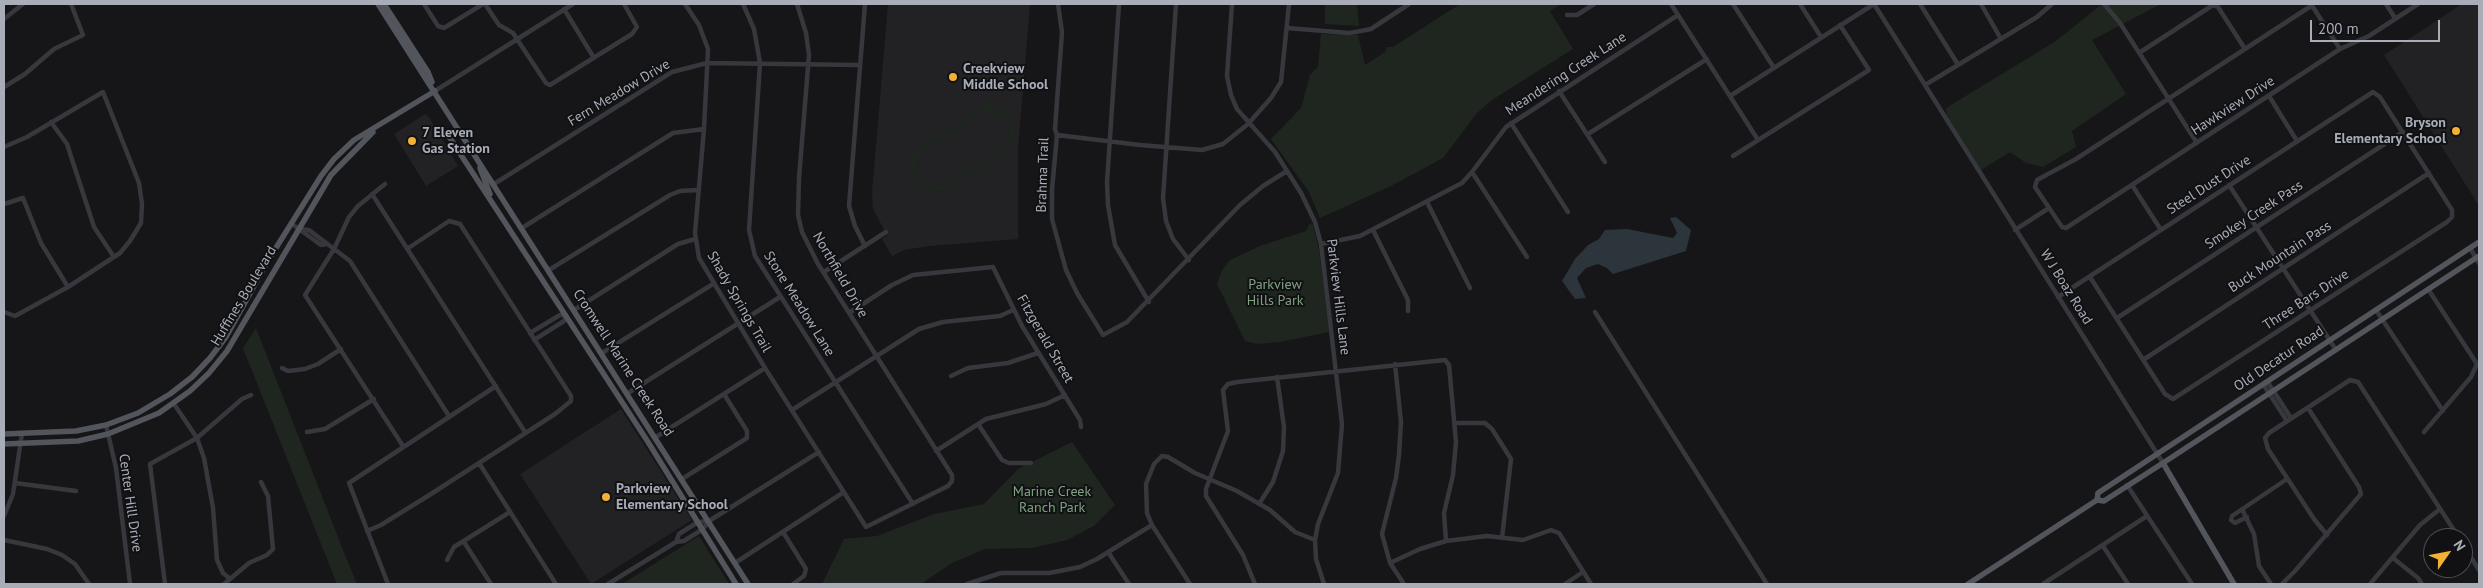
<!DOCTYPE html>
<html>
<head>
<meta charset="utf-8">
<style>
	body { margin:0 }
	#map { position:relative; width:2483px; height:588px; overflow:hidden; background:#161618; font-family:"PT Sans",sans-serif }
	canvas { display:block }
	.frame { position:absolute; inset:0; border:5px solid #a8adb8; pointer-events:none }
	.north { position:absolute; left:2423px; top:528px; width:50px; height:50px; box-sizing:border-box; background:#111113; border:1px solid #4d4f55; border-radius:50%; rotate:57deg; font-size:14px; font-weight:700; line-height:20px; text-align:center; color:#a8adb8 }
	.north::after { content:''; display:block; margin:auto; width:18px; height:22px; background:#f2b134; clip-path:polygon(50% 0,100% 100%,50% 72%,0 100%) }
	.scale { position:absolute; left:2310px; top:20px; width:130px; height:22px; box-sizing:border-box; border:2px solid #a8adb8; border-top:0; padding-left:6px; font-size:15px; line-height:18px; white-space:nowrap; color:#a8adb8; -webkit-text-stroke:4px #111113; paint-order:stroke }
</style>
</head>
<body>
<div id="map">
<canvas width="2483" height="588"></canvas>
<div class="frame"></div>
<div class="north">N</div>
<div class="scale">200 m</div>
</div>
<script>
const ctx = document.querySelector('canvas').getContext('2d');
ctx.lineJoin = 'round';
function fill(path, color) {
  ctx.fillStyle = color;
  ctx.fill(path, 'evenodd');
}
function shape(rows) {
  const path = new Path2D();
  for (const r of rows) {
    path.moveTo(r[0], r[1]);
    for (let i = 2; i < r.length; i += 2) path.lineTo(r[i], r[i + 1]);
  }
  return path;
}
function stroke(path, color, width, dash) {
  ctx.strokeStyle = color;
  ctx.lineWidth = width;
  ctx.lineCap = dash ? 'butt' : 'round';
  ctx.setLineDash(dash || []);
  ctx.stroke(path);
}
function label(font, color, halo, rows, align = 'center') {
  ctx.font = font + ' "PT Sans",sans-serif';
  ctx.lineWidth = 4;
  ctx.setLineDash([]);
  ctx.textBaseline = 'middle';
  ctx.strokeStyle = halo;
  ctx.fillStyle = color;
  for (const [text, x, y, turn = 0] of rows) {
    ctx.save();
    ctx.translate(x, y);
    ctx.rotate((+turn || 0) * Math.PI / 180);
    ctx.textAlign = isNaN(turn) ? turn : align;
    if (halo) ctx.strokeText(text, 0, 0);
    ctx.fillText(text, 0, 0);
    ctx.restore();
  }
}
const built = shape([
	[888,4,1030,4,1018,150,1018,239,929,246,904,250,892,256,882,239,887,235,873,209,872,192],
	[2462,4,2479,4,2479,206,2384,55],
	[425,114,429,117,458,166,426,186,394,134],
	[621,409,692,520,591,584,520,474]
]);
const green = shape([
	[1325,4,1357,4,1359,26,1325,24],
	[1460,4,1561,4,1550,11,1573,49,1492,100,1477,113,1443,158,1391,186,1320,218,1309,192,1271,139,1301,108,1310,75,1318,67,1321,34,1358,35,1365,65,1385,52,1387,47,1393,47],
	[2102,4,2161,4,2092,40,2126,94,2072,131,2076,147,2043,167,2026,163,2010,152,1981,170,1947,115,1946,108,2056,41],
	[992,101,994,104,992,107,1003,110,1013,122,1015,133,1009,147,945,190,934,192,920,186,913,177,911,169,911,162,916,151],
	[991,111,1003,116,1009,123,1010,136,1004,147,944,186,931,187,920,181,915,166,922,152,979,114],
	[1310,223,1313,225,1319,249,1329,332,1280,342,1257,344,1245,341,1217,284,1222,270,1230,260,1260,246,1306,231],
	[256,328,345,555,357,584,337,584,243,348],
	[1072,442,1115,505,1094,526,1067,540,1032,548,985,549,952,563,921,584,822,584,844,539,877,536,934,514,984,504,1018,469],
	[699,536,729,584,622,584]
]);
const water = shape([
	[1676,217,1691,230,1686,251,1613,274,1607,268,1598,264,1586,268,1577,278,1586,298,1575,299,1562,281,1575,259,1588,245,1599,239,1605,230,1627,229,1673,238,1677,233,1670,218]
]);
const minor = shape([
	[424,4,438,26,444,28,483,4],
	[485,4,499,25,513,33,546,83,550,85,632,34,637,27,624,4],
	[685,4,699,25,708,49,704,129,695,233,699,258,765,368,866,527,948,486,952,481,952,475,818,264,802,232,798,215,799,178,809,55,806,33,797,4],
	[743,4,754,29,760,63,749,230,755,256,913,504],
	[1058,4,1062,32,1055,129,1057,135,1052,190,1052,219,1066,270,1077,293,1103,335,1127,322,1240,205,1263,186,1287,171],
	[1119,4,1107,182,1108,205,1115,245,1149,302],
	[1176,4,1163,198,1166,221,1173,239,1189,260],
	[1232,4,1227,76,1231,95,1237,109,1275,152,1301,193,1315,222,1321,244,1342,424,1338,473,1318,524,1315,540,1316,559,1324,584],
	[1671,4,1758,140],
	[1733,4,1774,68],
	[1800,4,1821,37],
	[1874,4,2163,463],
	[1920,4,1957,63],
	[1981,4,2001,39],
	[2104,4,2120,23,2197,143],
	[2311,4,2340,49],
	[2386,4,2395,18],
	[2311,6,2076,159,2037,180,2035,187,2062,227,2066,228,2340,49,2369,36,2418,4],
	[564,9,594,58],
	[1567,15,1577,15,1594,4],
	[4,19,23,4],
	[1287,28,1349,33,1361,31,1371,29,1409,4],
	[2139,53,2213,5,2218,7,2245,49],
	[1925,85,2037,17,2052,4],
	[4,87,25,74,54,49,83,35,71,4],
	[435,91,573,4],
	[1559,91,1605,162],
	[1730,96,1874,4],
	[2269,96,2297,141],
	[51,122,67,144,94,227,114,257],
	[1511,123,1568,212],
	[1588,134,1707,59],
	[1057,135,1140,145,1202,150,1223,144,1248,124,1271,98,1281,82,1289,4],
	[4,147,27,137,103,92,139,183,142,204,141,223,130,241,120,253,68,287,15,316,4,312],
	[1733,156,1869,70,1840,25],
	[1472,172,1527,257],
	[385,184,358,206,349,217,334,249,305,295,403,446],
	[494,184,672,72,707,63,859,65],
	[2132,185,2161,230],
	[2229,185,2336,350],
	[372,194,525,432],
	[1427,202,1470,288],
	[4,204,23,198,41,243,68,287],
	[292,224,321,245,326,244],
	[522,228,673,133,704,129],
	[300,229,309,230,350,261,449,416],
	[1373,230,1408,300,1408,311],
	[2015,230,2049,208],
	[1321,244,1360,236,1462,183,1472,172,1506,127,1678,15],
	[865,246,855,226,849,206,865,4],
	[2470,248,2479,263],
	[549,270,670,195,680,191,698,190],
	[824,272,886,232],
	[2058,297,2373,92,2380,97,2452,210,2452,217,2447,222,2173,399,2165,394,2090,277],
	[574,310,678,244,695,239],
	[2376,310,2443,411],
	[1595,312,1767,584],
	[849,313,892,285,913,275,993,267,1022,326,1080,420,1081,427],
	[2117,318,2403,132],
	[530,333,560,315,566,315,564,321,534,340],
	[602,353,713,284],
	[2143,360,2429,173],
	[1395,364,1401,422,1399,455,1396,478,1382,534,1390,563,1404,584],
	[282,368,288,371,305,369,318,364,341,349],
	[951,376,968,368,1008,363,1038,353],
	[2267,381,2291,418],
	[2263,384,2287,421],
	[628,393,780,297],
	[174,404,197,438,204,458,213,508,217,560,223,573,229,578],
	[792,410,919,329,943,322,1000,316,1013,310],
	[1456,423,1485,423,1492,429,1511,459,1502,538],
	[978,424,1002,460,1009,463,1031,463],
	[106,425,116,468,130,584],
	[307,432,325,429,374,399],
	[2424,432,2471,377,2477,364,2428,289],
	[656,437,765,368],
	[936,451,986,419,1046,404,1065,395],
	[479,463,556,584],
	[682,479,747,438,747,431,724,394],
	[15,483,76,491],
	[2127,485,2192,584],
	[1259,504,1273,482,1283,451,1284,427,1277,377],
	[2242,509,2254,534,2259,566,2271,584],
	[4,516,13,494,22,433],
	[2247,517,2235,523,2231,520,2232,516,2287,479],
	[367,531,381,525,431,494,555,414,571,401,571,396,460,224,449,221,407,249],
	[783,532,806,569,804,576,793,584],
	[2327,535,2314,519,2268,449,2265,438,2269,433,2350,380,2358,382,2459,538],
	[4,540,47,549,62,555,75,564,89,584],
	[464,542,491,584],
	[676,542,679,534,698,522,709,521],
	[2463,545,2479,570],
	[2103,546,2128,584],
	[1108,552,1129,584],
	[2393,558,2418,578,2422,584],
	[447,560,454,547,510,512],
	[735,563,844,492],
	[1390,563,1420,549,1446,541,1487,536,1523,540,1551,530,1559,533,1591,584],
	[165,584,150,464,197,438,242,399,251,395],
	[224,584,249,563,267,555,273,549,268,496,261,482],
	[388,584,349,483,496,386],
	[608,584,676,542,684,541,703,529,709,521,819,452],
	[967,584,1001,573,1049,573,1080,567,1097,559,1152,525],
	[1190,584,1152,525,1147,513,1146,484,1154,464,1162,456,1168,457,1195,473,1237,491,1270,510,1295,532,1315,540],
	[1255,584,1243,555,1206,496,1206,489,1228,431,1223,390,1228,384,1237,382,1445,360,1449,365,1456,442,1453,475,1444,513,1446,541],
	[1565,584,1583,572],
	[2043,584,2147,516],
	[2282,584,2295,571,2361,494,2359,487,2308,408],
	[2370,584,2420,525,2440,509]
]);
const major = shape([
	[378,4,748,584],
	[384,4,428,72,432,82],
	[448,135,648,442,736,584],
	[480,168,490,194],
	[4,434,76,431,106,425,138,413,170,394,192,377,210,358,226,337,269,259,321,176,334,159,354,140,435,91],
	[4,444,78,441,108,434,159,413,190,391,209,373,227,351,331,175,373,132],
	[2163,463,2234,584],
	[2097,500,2098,493,2479,242],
	[1968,584,2097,500,2104,501,2163,463,2479,256]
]);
const markers = [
	[953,77,5,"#f2b134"],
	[2456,131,5,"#f2b134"],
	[412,141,5,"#f2b134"],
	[606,497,5,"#f2b134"]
];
const poiNames = [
	["Creekview",963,69],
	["Middle School",963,85],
	["Bryson",2446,123,"right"],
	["Elementary School",2446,139,"right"],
	["7 Eleven",422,133],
	["Gas Station",422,149],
	["Parkview",616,489],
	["Elementary School",616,505]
];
const streetNames = [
	["Meandering Creek Lane",1566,74,-33],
	["Fern Meadow Drive",619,93,-31],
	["Hawkview Drive",2233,106,-33],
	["Brahma Trail",1043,175,-88],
	["Steel Dust Drive",2209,185,-33],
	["Smokey Creek Pass",2254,215,-33],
	["Buck Mountain Pass",2280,257,-33],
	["Northfield Drive",840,275,60],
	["W J Boaz Road",2066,287,58],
	["Huffines Boulevard",244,296,-59],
	["Parkview Hills Lane",1338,297,83],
	["Three Bars Drive",2306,300,-33],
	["Shady Springs Trail",739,302,60],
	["Stone Meadow Lane",799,304,58],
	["Fitzgerald Street",1045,339,60],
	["Old Decatur Road",2279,359,-34],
	["Cromwell Marine Creek Road",623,363,57],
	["Center Hill Drive",130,503,82]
];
const parkNames = [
	["Parkview",1275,285],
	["Hills Park",1275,301],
	["Marine Creek",1052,492],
	["Ranch Park",1052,508]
];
fill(built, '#222225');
fill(green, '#1e261f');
fill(water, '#2c353c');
stroke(minor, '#37383d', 4.5);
stroke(major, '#53555c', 5.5);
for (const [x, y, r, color] of markers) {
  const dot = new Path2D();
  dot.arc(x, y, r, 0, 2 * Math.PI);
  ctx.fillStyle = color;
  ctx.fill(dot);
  stroke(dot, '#111113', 2);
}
label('bold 14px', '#a8adb8', '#111113', poiNames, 'left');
label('14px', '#a8adb8', '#111113', streetNames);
label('14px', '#7fa381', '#111113', parkNames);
</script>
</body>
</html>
